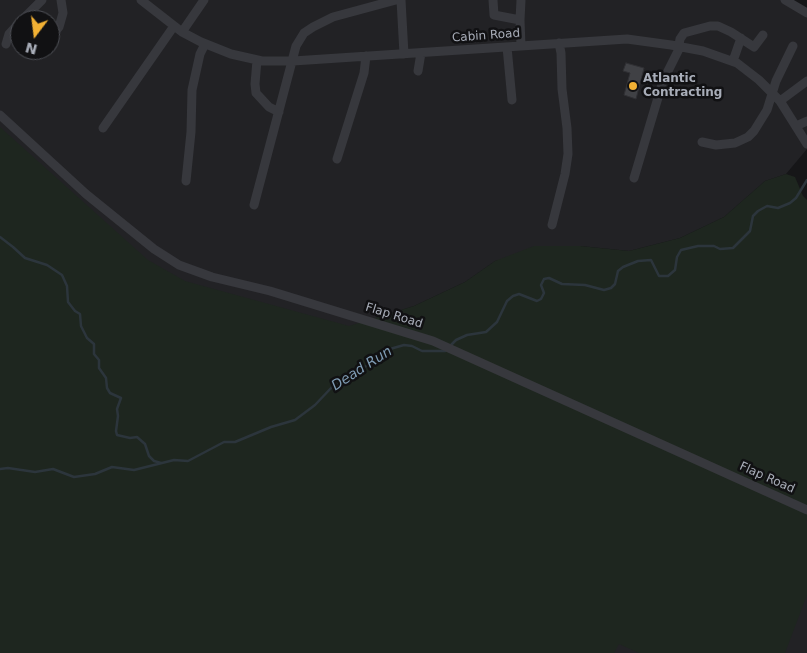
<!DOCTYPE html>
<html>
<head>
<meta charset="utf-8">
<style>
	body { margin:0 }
	#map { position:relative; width:807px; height:653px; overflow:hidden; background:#161618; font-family:"DejaVu Sans",sans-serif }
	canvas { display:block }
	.north { position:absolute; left:10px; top:10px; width:50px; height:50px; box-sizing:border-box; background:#111113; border:1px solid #4d4f55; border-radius:50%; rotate:195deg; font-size:14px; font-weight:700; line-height:20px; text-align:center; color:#a8adb8 }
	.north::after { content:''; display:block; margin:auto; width:18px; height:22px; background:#f2b134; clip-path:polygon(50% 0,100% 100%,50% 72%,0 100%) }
</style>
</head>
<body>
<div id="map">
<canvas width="807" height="653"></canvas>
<div class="north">N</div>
</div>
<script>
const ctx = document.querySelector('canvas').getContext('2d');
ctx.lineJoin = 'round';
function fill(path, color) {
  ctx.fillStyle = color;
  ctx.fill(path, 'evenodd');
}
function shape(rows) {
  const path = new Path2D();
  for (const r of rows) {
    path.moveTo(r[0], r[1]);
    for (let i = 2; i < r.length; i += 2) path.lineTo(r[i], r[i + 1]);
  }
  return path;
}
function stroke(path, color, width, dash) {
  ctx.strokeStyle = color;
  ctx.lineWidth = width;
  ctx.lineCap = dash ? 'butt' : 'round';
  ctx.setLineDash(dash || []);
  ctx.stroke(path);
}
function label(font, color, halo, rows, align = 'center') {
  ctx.font = font + ' "DejaVu Sans",sans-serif';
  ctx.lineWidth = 5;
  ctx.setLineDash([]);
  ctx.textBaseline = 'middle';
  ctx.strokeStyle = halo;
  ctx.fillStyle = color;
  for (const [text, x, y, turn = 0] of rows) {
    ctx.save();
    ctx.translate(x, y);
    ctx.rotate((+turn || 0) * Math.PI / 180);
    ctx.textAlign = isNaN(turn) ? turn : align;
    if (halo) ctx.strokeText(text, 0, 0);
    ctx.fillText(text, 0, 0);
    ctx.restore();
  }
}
const built = shape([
	[0,0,785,0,807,13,807,149,786,174,765,181,724,217,680,238,629,251,580,246,495,261,465,282,414,306,376,318,807,506,807,653,0,653],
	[20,20,50,20,50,50,20,50]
]);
const green = shape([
	[0,127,148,260,185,281,349,326,414,306,465,282,495,261,534,246,580,246,629,251,680,238,724,217,765,181,786,174,795,177,803,196,807,200,807,520,806,523,807,524,807,595,785,653,639,653,619,644,614,653,0,653]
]);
const stream = shape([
	[0,237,13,247,25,258,47,265,62,275,67,286,68,302,75,311,80,314,81,326,87,338,94,344,94,354,99,360,99,368,106,378,107,388,110,393,121,398,117,409,118,416,116,431,117,435,130,438,137,437,145,444,149,456,154,461,161,463],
	[0,469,8,468,35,472,53,469,74,477,95,474,112,467,134,470,174,460,188,461,224,442,235,442,271,427,295,420,315,405,332,387,371,363,377,358,386,355,390,349,404,345,412,346,422,351,445,351,456,340,467,335,486,332,497,322,507,301,513,296,519,294,537,301,541,299,544,293,541,285,544,279,549,278,562,284,585,285,604,290,611,288,615,284,618,271,623,267,638,261,651,260,659,276,668,276,675,270,677,257,681,250,698,246,714,246,720,249,733,248,750,231,753,216,758,211,767,206,778,208,790,203,796,198,807,180]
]);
const building = shape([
	[626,63,644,68,636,99,624,95,630,73,623,71,626,63]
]);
const minor = shape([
	[141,0,182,32,201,42,231,54,262,61,293,61,627,39,671,45,703,51,737,63,759,80,780,101,807,144],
	[401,0,404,54],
	[493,0,494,15,520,20],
	[785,0,807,13],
	[22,20,42,0],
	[182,32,204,0],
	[50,34,55,32,59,27,63,13,61,0],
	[6,44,9,34,20,22],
	[521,46,520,20,521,0],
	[507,47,512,100],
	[257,60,255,84,256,93,269,107,279,112],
	[733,61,741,38],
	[418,71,421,53],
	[780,101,807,81],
	[0,115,86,194,154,249,179,265,212,277,270,291,433,341,807,510],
	[796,126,807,121],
	[103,128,174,26],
	[702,142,716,145,735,143,748,137,754,131,767,110,776,81,793,46],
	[337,159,364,73,366,56],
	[634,178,663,81,678,51,680,39,684,33,710,26,718,26,731,32,754,47,763,35],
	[186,181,191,132,192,90,200,54,205,44],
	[254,205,296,46,304,33,313,27,333,17,396,0],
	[552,225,565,174,568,154,567,128,562,89,561,53,559,43]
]);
const markers = [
	[633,86,5,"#f2b134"]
];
const streetNames = [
	["Cabin Road",486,36,-4],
	["Flap Road",394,316,17],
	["Flap Road",767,478,24]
];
const poiNames = [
	["Atlantic",643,79],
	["Contracting",643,93]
];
const waterNames = [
	["Dead Run",362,369,-33]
];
fill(built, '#222225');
fill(green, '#1e261f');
stroke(stream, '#2c353c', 2.5);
fill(building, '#404145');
stroke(building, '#303034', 1);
stroke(minor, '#37383d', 9);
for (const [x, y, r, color] of markers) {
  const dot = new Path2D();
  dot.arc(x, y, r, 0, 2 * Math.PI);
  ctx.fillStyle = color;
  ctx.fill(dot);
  stroke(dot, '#111113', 2);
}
label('12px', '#a8adb8', '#111113', streetNames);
label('bold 12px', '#a8adb8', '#111113', poiNames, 'left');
label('italic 14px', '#7f9bb3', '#111113', waterNames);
</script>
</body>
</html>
